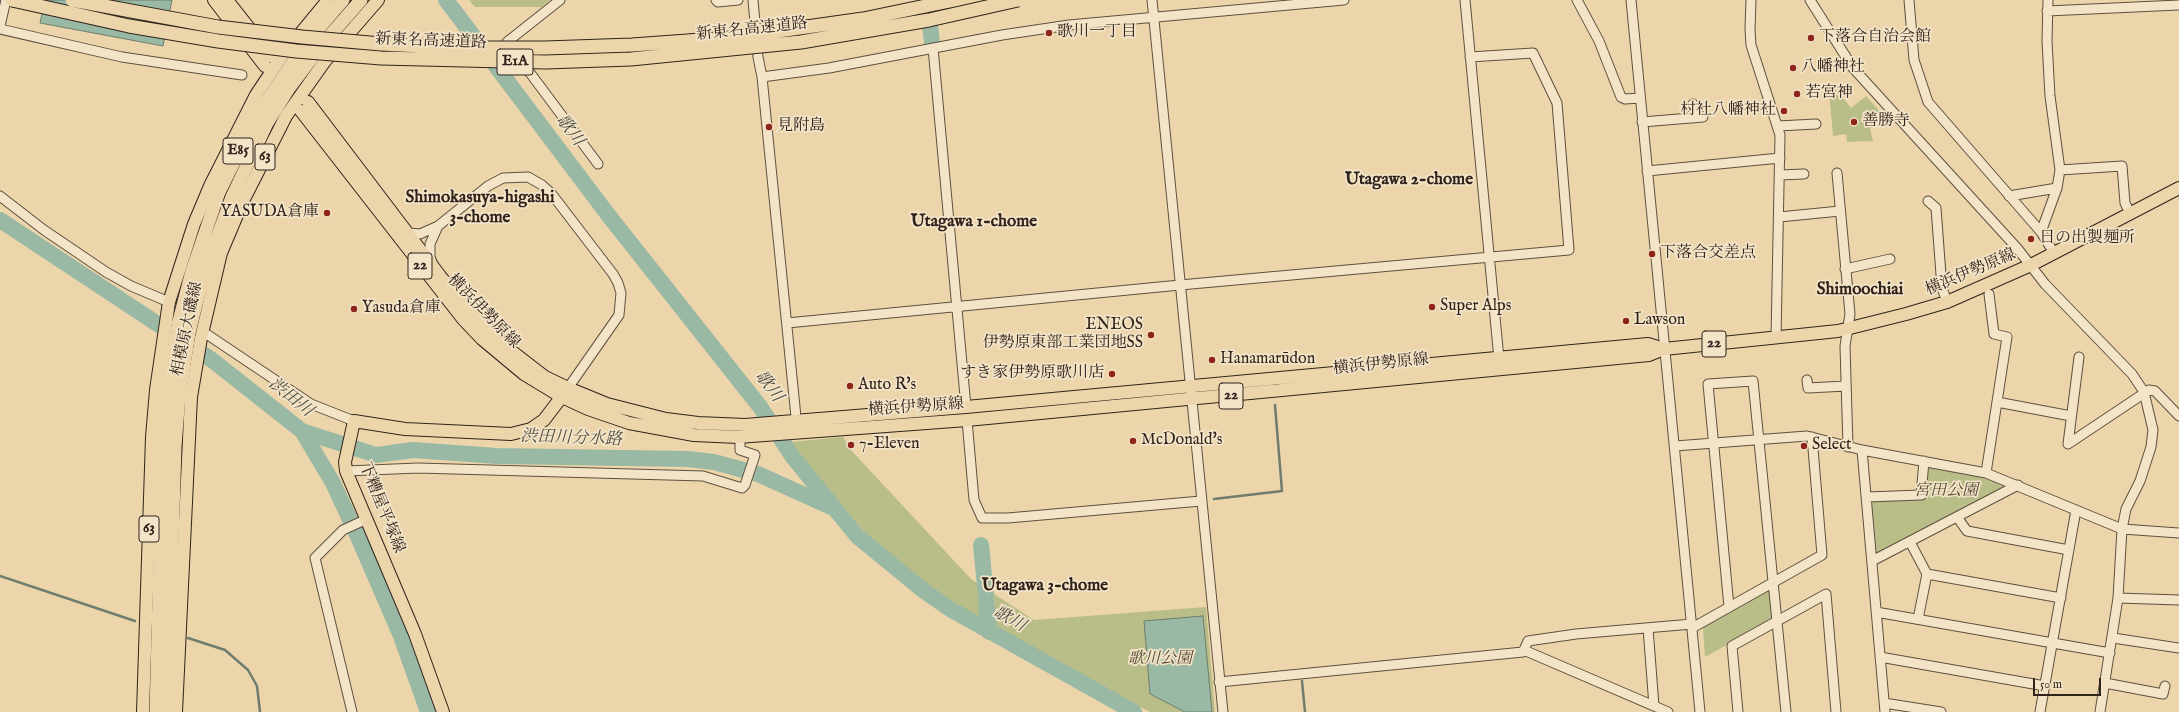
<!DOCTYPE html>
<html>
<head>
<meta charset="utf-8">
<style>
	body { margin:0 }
	#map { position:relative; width:2179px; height:712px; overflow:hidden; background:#ecd5ab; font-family:"IM FELL English",serif }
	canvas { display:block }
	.scale { position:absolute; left:2033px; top:678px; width:68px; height:18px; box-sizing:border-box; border:2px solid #2f231b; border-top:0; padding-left:5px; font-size:12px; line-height:14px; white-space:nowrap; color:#2f231b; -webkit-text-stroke:3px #f3e4c8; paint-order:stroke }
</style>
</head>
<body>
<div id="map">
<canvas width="2179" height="712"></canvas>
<div class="scale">50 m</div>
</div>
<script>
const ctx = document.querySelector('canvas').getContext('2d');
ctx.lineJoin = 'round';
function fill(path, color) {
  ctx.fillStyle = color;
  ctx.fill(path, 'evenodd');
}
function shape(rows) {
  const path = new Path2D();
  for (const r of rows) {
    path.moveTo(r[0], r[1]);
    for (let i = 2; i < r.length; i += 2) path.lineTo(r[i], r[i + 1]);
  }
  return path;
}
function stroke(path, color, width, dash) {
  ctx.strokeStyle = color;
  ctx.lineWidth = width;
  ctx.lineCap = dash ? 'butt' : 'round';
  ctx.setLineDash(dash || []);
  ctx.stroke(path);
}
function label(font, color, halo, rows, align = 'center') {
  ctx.font = font + ' "IM FELL English","Noto Serif JP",serif';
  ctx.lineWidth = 3.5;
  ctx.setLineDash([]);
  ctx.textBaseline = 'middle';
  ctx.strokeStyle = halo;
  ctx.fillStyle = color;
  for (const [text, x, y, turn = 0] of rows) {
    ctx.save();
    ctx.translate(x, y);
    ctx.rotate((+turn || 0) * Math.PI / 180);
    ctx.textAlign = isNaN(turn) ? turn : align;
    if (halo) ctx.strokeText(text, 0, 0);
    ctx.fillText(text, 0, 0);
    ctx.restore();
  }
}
const green = shape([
	[469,0,550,0,541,7,475,7],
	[1829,90,1836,90,1851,108,1866,96,1883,115,1870,128,1873,141,1847,142,1846,134,1833,136],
	[843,437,850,449,971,579,1034,620,1206,607,1215,712,1150,712,987,626,927,589,892,563,879,549,789,444,791,442],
	[1926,464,1984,475,2003,482,2003,487,1879,555,1874,552,1869,501,1922,496],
	[1770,587,1774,619,1705,657,1703,627]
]);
const water = shape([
	[45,0,172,0,163,46,40,23,45,0],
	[1203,616,1212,712,1185,712,1150,694,1144,621,1203,616]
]);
const stream = shape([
	[1214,499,1282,491,1275,405],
	[0,576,135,621],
	[188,638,225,650,248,670,257,686,260,712],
	[1302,681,1305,712]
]);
const river = shape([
	[446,0,609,216,761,408,792,456,857,536,924,591,950,609,1134,712],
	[928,6,932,43],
	[0,220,212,360,302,431,333,483,359,539,401,636,428,712],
	[302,431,376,455,413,450,497,456,688,459,714,462,758,474,831,507],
	[981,545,986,596],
	[986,601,989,632]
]);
const minor = shape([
	[560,0,507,42,598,164],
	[716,0,718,2,738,0],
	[753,0,758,57,762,77],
	[1152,0,1223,712],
	[1465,0,1499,359],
	[1577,0,1599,41,1621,97,1625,99,1640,98],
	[1631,0,1700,712],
	[1751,0,1750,29,1751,45,1780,135,1776,338],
	[1810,0,1853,68,2017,248,2045,284,2132,374,2144,392,2153,430,2151,447,2140,481,2126,509,2122,529,2118,598,2100,712],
	[1909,0,1914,60,1928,102,2041,232,2054,253],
	[2047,11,2179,5],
	[0,26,6,0],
	[0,29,122,57,242,75],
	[933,48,966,407],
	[1693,104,1694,118],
	[1642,122,1703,117],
	[1778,126,1816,124],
	[2060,170,2122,166,2125,203,2130,213],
	[1647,171,1780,158],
	[1837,173,1850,314,1845,346,1848,447],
	[1780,175,1804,174],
	[0,196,44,230,106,272,131,286,169,302],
	[2009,196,2057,188],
	[1928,201,1936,208,1942,288,1947,302],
	[1779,217,1840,211],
	[405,230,409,233,420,234,438,226,488,186,503,178,528,177,542,185,551,193,613,274,618,283,621,293,619,315,568,388],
	[2041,232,2057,188,2060,170,2050,96,2047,41,2048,0],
	[433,265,430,257,430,244,438,226],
	[1845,269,1890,259],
	[787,323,1180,285,1569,250,1557,103,1533,53,1470,57],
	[202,331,311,404,354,421],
	[2079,357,2068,444,2149,390,2155,391,2179,416],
	[1807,380,1808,388,1846,386],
	[1997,402,2071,416],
	[967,420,974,500,982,518,1008,518,1201,501],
	[797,427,762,77,829,68,1002,35,1069,25,1344,0],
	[1675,446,1807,436,1862,450,1986,473,2122,529,2179,533],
	[1862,450,1885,712],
	[346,471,418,468,703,476,742,488,745,485,755,455,740,450,740,437],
	[1986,473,2007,337,1994,334,1989,294],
	[1867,497,1921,495,1924,461],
	[1957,517,1967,531,2069,550],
	[1910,542,1927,574,1918,619],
	[1872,561,2018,485],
	[1927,574,2061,598],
	[2118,598,2179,600],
	[1729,607,1708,384,1753,381,1786,712],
	[1876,612,2110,653],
	[1648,628,1654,706],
	[1692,628,1822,555,1812,437],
	[2113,638,2179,648],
	[1523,652,1526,651,1668,712],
	[1880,657,2045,686],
	[1219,682,1523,652,1528,641,1576,634,1692,624],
	[2105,683,2163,694,2165,686],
	[1884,703,1941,712],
	[352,712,315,558,343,530,367,519],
	[1738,712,1732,646,1826,594,1836,712],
	[2040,712,2076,510]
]);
const major = shape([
	[214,0,265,66],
	[227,0,271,56],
	[308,102,440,276,465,306,510,350,545,377,568,388,607,404,666,419,698,423,745,425,966,407,1648,344,1664,349],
	[301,111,463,319,482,339,524,374,562,397,588,409,629,423,694,435,738,437,967,420,1649,355,1664,349,1838,331,1906,314,1947,302,2031,265,2179,188],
	[143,712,152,437,156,390,169,302,194,224,210,186,256,95,282,56,328,0],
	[176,712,191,397,201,338,221,253,243,201,286,116,325,61,378,0],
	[443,712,415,634,346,471,345,462,354,421,405,429,511,434,531,429,544,420,566,391]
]);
const highway = shape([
	[156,712,163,443,167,394,178,325,192,271,219,192,256,117,306,43,343,0],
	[167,712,175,446,179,396,189,333,195,308,205,271,232,197,267,123,289,88,320,47,361,0]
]);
const highwayBridge = shape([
	[12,0,129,26,218,41,296,51,381,58,546,62,631,59,801,42,929,20,1018,0],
	[72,0,218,27,302,37,381,44,461,48,545,48,632,45,729,38,863,19,955,0]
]);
const markers = [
	[1049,33,4,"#8f2418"],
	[1811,38,4,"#8f2418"],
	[1793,68,4,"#8f2418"],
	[1797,94,4,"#8f2418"],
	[1784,111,4,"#8f2418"],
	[1854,122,4,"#8f2418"],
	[769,127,4,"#8f2418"],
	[327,213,4,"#8f2418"],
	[2031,239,4,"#8f2418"],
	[1652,254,4,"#8f2418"],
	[1432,307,4,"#8f2418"],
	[354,309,4,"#8f2418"],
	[1626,321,4,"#8f2418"],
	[1151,335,4,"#8f2418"],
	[1212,360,4,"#8f2418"],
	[1112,374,4,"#8f2418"],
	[850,386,4,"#8f2418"],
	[1133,441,4,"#8f2418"],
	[851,445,4,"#8f2418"],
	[1804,446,4,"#8f2418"]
];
const shields = [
	[515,62,36],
	[238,151,30],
	[265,157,20],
	[420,266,24],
	[1714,344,24],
	[1231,396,24],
	[149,529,20]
];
const shieldNames = [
	["E1A",515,62],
	["E85",238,151],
	["63",265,157],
	["22",420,266],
	["22",1714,344],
	["22",1231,396],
	["63",149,529]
];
const streetNames = [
	["新東名高速道路",752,30,-6],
	["新東名高速道路",431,42,2],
	["横浜伊勢原線",1971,273,-23],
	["横浜伊勢原線",483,312,46],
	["相模原大磯線",188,329,-78],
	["横浜伊勢原線",1381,365,-6],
	["横浜伊勢原線",916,408,-4],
	["下糟屋平塚線",381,508,68]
];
const poiNames = [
	["歌川一丁目",1057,33],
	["下落合自治会館",1819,38],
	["八幡神社",1801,68],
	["若宮神",1805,94],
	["村社八幡神社",1776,111,"right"],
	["善勝寺",1862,122],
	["見附島",777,127],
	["YASUDA倉庫",319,213,"right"],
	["日の出製麺所",2039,239],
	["下落合交差点",1660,254],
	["Super Alps",1440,307],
	["Yasuda倉庫",362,309],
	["Lawson",1634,321],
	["ENEOS",1143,326,"right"],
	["伊勢原東部工業団地SS",1143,344,"right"],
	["Hanamarūdon",1220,360],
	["すき家伊勢原歌川店",1104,374,"right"],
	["Auto R's",858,386],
	["McDonald's",1141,441],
	["7-Eleven",859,445],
	["Select",1812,446]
];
const parkNames = [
	["宮田公園",1946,492],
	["歌川公園",1160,660]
];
const waterNames = [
	["歌川",569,131,53],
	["歌川",768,387,53],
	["渋田川",290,398,39],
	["渋田川分水路",571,439,2],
	["歌川",1009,620,29]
];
const neighbourhoodNames = [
	["Utagawa 2-chome",1409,181],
	["Shimokasuya-higashi",480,199],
	["3-chome",480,219],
	["Utagawa 1-chome",974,223],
	["Shimoochiai",1860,291],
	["Utagawa 3-chome",1045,587]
];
fill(green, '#b9bd88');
fill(water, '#99b9a5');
stroke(water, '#6f7d6e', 1);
stroke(stream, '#6f7d6e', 2.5);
stroke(river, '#99b9a5', 16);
stroke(minor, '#5e503f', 11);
stroke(major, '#2f231b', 14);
stroke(highway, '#2f231b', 15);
stroke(minor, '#f3e4c8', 9);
stroke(major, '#ecd5ab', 12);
stroke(highway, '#ecd5ab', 13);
stroke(highwayBridge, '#2f231b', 15, []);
stroke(highwayBridge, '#ecd5ab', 13);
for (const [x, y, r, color] of markers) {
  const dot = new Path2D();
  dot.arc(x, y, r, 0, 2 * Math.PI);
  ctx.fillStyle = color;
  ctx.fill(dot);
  stroke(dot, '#f3e4c8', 1.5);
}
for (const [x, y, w] of shields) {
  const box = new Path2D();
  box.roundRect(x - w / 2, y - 13, w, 26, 3);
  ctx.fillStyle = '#f3e4c8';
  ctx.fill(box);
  stroke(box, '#2f231b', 1);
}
label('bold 15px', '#2f231b', null, shieldNames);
label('16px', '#2f231b', '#f3e4c8', streetNames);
label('16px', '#2f231b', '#f3e4c8', poiNames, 'left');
label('italic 16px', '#524a36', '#f3e4c8', parkNames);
label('italic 17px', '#4f5044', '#f3e4c8', waterNames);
label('bold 17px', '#2f231b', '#f3e4c8', neighbourhoodNames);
</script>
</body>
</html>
